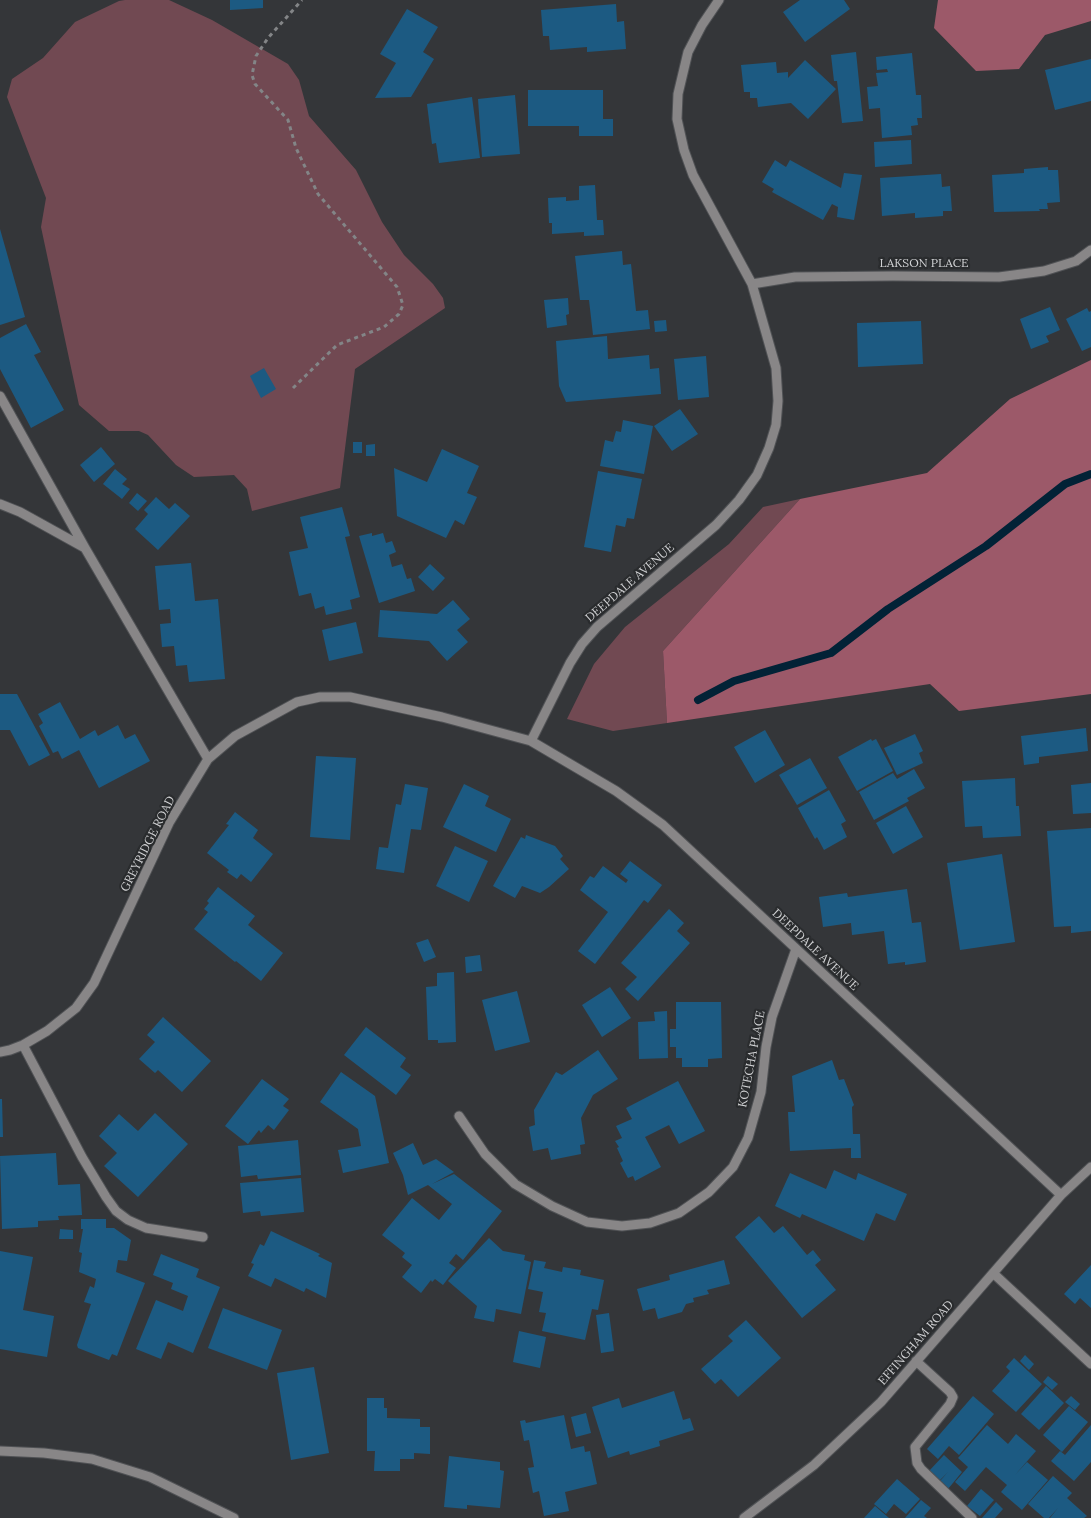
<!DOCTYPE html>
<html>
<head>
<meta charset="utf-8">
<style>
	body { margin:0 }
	canvas { display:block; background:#343639 }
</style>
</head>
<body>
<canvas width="1091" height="1518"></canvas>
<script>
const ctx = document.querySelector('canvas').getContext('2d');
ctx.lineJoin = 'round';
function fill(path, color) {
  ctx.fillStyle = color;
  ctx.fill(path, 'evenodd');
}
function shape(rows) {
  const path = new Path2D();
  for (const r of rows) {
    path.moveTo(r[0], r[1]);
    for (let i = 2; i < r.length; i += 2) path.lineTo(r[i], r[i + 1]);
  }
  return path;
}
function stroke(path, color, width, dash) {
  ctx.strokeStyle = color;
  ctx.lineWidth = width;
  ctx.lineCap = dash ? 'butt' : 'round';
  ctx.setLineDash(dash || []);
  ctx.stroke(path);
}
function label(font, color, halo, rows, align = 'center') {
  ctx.font = font + ' Lora,serif';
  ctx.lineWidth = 4.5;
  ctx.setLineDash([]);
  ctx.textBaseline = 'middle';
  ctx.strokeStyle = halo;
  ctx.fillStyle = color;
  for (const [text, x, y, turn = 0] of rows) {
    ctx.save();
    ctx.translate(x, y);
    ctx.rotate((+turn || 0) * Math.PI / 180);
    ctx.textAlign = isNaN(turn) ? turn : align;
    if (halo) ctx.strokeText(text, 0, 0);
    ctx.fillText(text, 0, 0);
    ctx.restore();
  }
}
const green = shape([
	[125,0,169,0,212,20,288,64,299,80,309,116,356,170,382,222,404,255,433,284,443,298,445,308,355,369,340,488,252,511,247,489,234,475,194,477,176,465,148,435,139,431,109,431,79,405,41,227,46,198,7,97,12,79,43,58,75,22,119,1],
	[800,499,663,651,667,723,613,731,567,719,594,664,625,627,729,544,763,507]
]);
const forest = shape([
	[938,0,1091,0,1091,21,1045,35,1019,69,976,71,934,28],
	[1091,360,1091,694,959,711,930,684,667,723,663,651,800,499,927,473,1010,399]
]);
const stream = shape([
	[698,700,734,681,831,653,888,609,986,546,1065,484,1091,474]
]);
const building = shape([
	[230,0,263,0,263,8,230,10],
	[800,0,844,0,850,9,805,42,783,12],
	[616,4,617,22,624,21,626,49,587,52,587,47,550,50,549,36,543,36,541,10],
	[407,9,438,27,423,52,434,59,411,97,375,98,396,63,380,54],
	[856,52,863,121,842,123,837,81,834,81,831,55],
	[912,53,916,95,921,95,922,118,917,118,918,125,911,126,912,135,882,138,880,108,869,109,867,87,878,86,876,73,888,72,887,69,877,70,876,57],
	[1091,59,1091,101,1055,110,1045,70],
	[805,60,836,89,808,119,791,103,758,107,757,98,750,98,750,92,744,92,741,65,776,62,777,73,788,72,788,78],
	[528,90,603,90,603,119,613,119,613,136,579,136,579,126,528,126],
	[515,95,520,154,482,157,478,99],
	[472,97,480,158,439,163,436,143,432,144,427,104],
	[911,140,912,164,875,167,874,142],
	[775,160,786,167,790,160,841,188,844,173,862,175,854,220,837,217,838,207,832,204,823,220,772,192,774,189,762,182],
	[1048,167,1048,170,1058,170,1060,202,1047,203,1048,209,1039,209,1040,211,994,212,992,175,1024,173,1024,169],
	[941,174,942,187,950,186,952,211,943,211,943,216,915,218,915,213,882,216,880,178],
	[595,185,597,220,603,220,604,235,584,236,584,232,552,234,552,223,549,223,548,198,566,197,566,201,579,200,579,186],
	[0,229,25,317,0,325],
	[622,251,623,265,631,264,636,311,648,310,650,329,593,335,589,300,580,300,575,256],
	[568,298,569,314,566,315,567,325,547,328,544,300],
	[1050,307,1060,330,1046,336,1049,342,1031,349,1020,319],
	[1087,308,1089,312,1091,311,1091,347,1082,351,1066,319],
	[666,320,667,331,655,332,654,321],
	[921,321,923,364,858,367,857,323],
	[26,324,41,352,34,355,64,410,31,428,0,369,0,338],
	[607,336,608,359,649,355,650,369,659,368,661,394,566,402,559,386,556,341],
	[706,356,709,397,678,400,674,359],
	[264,368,276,389,261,398,250,376],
	[680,409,698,434,672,451,654,426],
	[623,420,653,426,644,474,600,466,605,440,613,442,616,431,621,432],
	[353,442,362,442,362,453,353,453],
	[375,444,375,456,366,456,366,445],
	[101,447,115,464,94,482,80,465],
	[442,449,479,466,467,493,477,497,464,525,455,520,446,538,397,516,394,468,427,482],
	[115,469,127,479,122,484,130,489,122,499,103,484],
	[598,471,642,479,634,519,627,518,625,527,616,525,611,552,584,547],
	[137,493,147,501,138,511,129,503],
	[156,497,169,509,175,503,190,516,158,550,135,529,148,514,144,510],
	[342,507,350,536,345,537,360,597,350,600,352,609,326,615,324,606,315,609,311,593,299,596,289,552,308,548,300,517],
	[372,533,372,536,383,533,386,543,392,541,396,552,389,555,392,567,402,564,407,579,411,578,415,591,379,603,359,536],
	[191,563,195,601,218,599,225,679,189,682,187,665,176,666,174,646,162,647,160,624,171,623,170,609,159,610,155,566],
	[430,564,445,578,433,591,418,577],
	[453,600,470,619,457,630,468,642,447,661,429,641,378,637,380,610,437,614],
	[356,622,363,653,329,661,322,630],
	[0,694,17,694,50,755,29,766,10,730,0,730],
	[60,702,80,739,95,730,98,736,118,725,125,739,135,734,150,761,99,788,79,750,62,759,58,751,53,753,39,726,43,723,38,714],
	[1086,728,1088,751,1039,757,1039,763,1024,765,1021,736],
	[765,730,785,765,755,783,734,747],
	[915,734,923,751,919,753,923,763,897,775,884,748],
	[871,739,872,741,876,739,893,771,857,791,838,757],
	[316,756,356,758,350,840,310,837],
	[810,758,827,788,797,805,779,775],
	[914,769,925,788,907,798,909,801,874,820,859,792,893,773,897,779],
	[1015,778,1016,806,1019,806,1021,836,983,838,982,826,965,827,962,781],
	[1091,783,1091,813,1073,814,1071,785],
	[405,784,428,788,421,830,411,829,404,873,376,869,379,847,388,848,396,804,401,805],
	[464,784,489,796,485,806,511,819,496,852,443,827],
	[829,790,846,821,841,824,847,837,824,850,817,837,815,839,798,808],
	[906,806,923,837,893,854,876,823],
	[235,812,258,830,253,838,273,854,251,882,241,874,237,879,227,872,229,870,207,853,229,825,226,824],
	[1091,828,1091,931,1071,933,1071,926,1054,927,1047,831],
	[526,835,555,846,563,856,560,859,569,869,549,887,540,893,522,886,515,898,493,886,521,837,525,839],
	[455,846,488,861,469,902,436,886],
	[1002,854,1015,942,960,950,947,863],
	[630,861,662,885,648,903,644,900,595,964,578,951,608,912,580,890,590,876,594,878,603,866,626,883,628,880,620,874],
	[218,887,255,916,248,925,283,953,261,981,236,961,235,962,194,929,208,912,204,909,209,903,207,901],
	[907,889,912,923,921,922,926,962,905,965,905,962,888,964,884,931,852,935,851,923,823,927,819,897,847,893,848,897],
	[669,909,684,923,677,931,690,943,638,1001,625,989,637,977,621,963],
	[428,939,436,957,424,962,416,943],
	[480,955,482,971,466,973,465,957],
	[454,972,456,1042,438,1043,438,1040,428,1040,426,987,437,986,437,973],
	[610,987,631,1018,602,1037,582,1005],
	[517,991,530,1042,495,1051,482,1000],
	[676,1002,721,1002,722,1058,708,1059,708,1067,682,1067,682,1058,676,1058,676,1047,670,1047,670,1029,676,1029],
	[667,1011,668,1058,639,1059,638,1022,655,1021,654,1012],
	[163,1017,211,1061,182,1092,158,1070,155,1073,139,1059,155,1042,147,1035],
	[366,1027,406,1058,400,1067,411,1075,396,1095,344,1055],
	[598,1050,618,1079,593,1095,581,1118,585,1144,580,1145,581,1154,551,1160,548,1148,533,1151,529,1127,535,1125,534,1110,556,1072,562,1075],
	[832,1060,839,1080,844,1079,854,1105,852,1107,853,1134,860,1134,861,1158,851,1158,851,1148,790,1151,788,1112,795,1112,792,1076],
	[341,1072,375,1096,389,1163,343,1173,338,1150,361,1146,358,1129,320,1102],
	[262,1079,289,1099,283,1106,289,1110,274,1130,268,1125,261,1133,259,1130,248,1144,225,1126],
	[678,1081,705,1131,679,1144,669,1125,645,1137,661,1167,635,1181,633,1176,628,1178,620,1163,623,1161,617,1148,619,1147,615,1141,622,1138,616,1126,632,1119,626,1108],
	[0,1099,2,1099,3,1137,0,1137],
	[155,1113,188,1144,138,1197,104,1166,117,1153,99,1136,119,1114,138,1131],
	[298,1140,301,1175,258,1179,257,1175,241,1177,238,1146],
	[413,1143,423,1165,436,1159,454,1172,432,1184,454,1174,502,1211,463,1260,456,1254,449,1263,456,1268,443,1285,435,1279,432,1282,431,1280,421,1293,402,1277,412,1265,402,1257,405,1253,382,1235,412,1198,439,1220,452,1204,428,1185,408,1195,403,1175,393,1153],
	[56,1153,58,1185,80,1184,82,1215,58,1216,59,1220,38,1221,38,1227,2,1229,0,1156],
	[834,1170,856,1180,858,1173,907,1194,895,1221,876,1213,864,1241,802,1214,800,1218,775,1206,790,1173,826,1189],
	[301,1178,304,1212,261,1216,260,1211,243,1213,240,1183],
	[759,1216,774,1233,783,1226,807,1255,813,1250,821,1260,815,1265,836,1290,802,1318,735,1237],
	[81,1219,106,1219,106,1228,114,1228,131,1240,127,1261,118,1260,116,1272,145,1283,117,1356,112,1354,109,1360,78,1348,77,1345,91,1304,84,1302,90,1286,94,1288,96,1279,79,1272,82,1253,79,1252,83,1229,81,1229],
	[60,1229,73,1230,73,1239,59,1239],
	[271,1231,320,1254,318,1256,332,1263,326,1298,306,1288,304,1292,275,1278,271,1287,248,1276,254,1264,251,1263,260,1244,264,1246],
	[489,1238,503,1251,525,1255,524,1260,531,1262,521,1314,496,1309,494,1322,474,1318,477,1306,448,1281],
	[0,1251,33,1257,23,1310,54,1316,47,1357,0,1349],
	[161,1254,199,1269,196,1277,220,1287,193,1353,168,1342,161,1359,136,1349,156,1300,183,1311,188,1296,171,1289,173,1283,153,1275],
	[534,1260,546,1262,544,1268,562,1272,563,1267,581,1270,580,1275,604,1280,598,1310,592,1309,585,1340,542,1331,546,1313,539,1312,543,1292,528,1289],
	[724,1260,730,1284,707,1290,709,1294,693,1298,694,1302,686,1304,682,1312,658,1319,655,1308,643,1311,637,1289,670,1280,669,1275],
	[1091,1265,1091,1308,1080,1298,1075,1304,1064,1294],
	[223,1308,282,1330,267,1370,208,1348],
	[609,1313,614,1351,601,1353,596,1315],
	[746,1320,781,1358,738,1397,721,1379,715,1384,701,1369,733,1341,728,1336],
	[519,1331,546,1337,540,1368,513,1362],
	[1025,1355,1034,1364,1029,1370,1020,1361],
	[1014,1358,1042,1384,1016,1412,992,1391,1010,1371,1006,1367],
	[314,1367,329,1453,291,1460,277,1373],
	[1048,1376,1058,1384,1052,1390,1043,1382],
	[1046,1386,1064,1403,1039,1430,1021,1414],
	[674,1391,683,1420,690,1418,694,1430,659,1441,660,1446,630,1455,629,1451,608,1458,592,1407,619,1398,622,1408],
	[973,1396,994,1414,959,1455,949,1446,938,1459,927,1449],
	[1071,1396,1080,1404,1075,1410,1065,1402],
	[367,1398,384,1398,384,1408,387,1408,387,1418,420,1419,420,1427,430,1427,430,1454,414,1453,414,1459,400,1459,400,1471,374,1471,375,1451,367,1451],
	[1069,1406,1088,1422,1062,1452,1043,1435],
	[586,1413,591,1433,576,1437,571,1417],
	[564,1415,571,1449,584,1446,585,1452,590,1451,597,1484,565,1492,569,1511,544,1516,539,1491,533,1493,528,1468,534,1467,529,1440,524,1441,520,1421,525,1420,526,1423],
	[987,1425,1008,1444,1016,1434,1036,1451,1015,1475,1027,1462,1048,1480,1022,1510,1001,1492,1007,1485,986,1467,965,1491,955,1482,968,1467,958,1458],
	[1091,1425,1091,1462,1074,1481,1051,1461,1060,1451,1065,1455],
	[944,1455,962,1472,948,1489,940,1481,948,1472,939,1481,929,1471],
	[449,1456,500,1462,500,1470,504,1471,500,1508,467,1505,467,1509,444,1507],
	[1053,1476,1072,1493,1067,1498,1087,1516,1084,1518,1050,1518,1058,1508,1049,1518,1044,1518,1028,1504],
	[897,1479,920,1499,906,1514,894,1504,886,1514,874,1504],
	[981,1489,994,1500,980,1516,967,1506],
	[921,1500,931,1508,924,1516,927,1518,905,1518],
	[996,1502,1003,1509,995,1518,982,1518],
	[875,1506,889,1518,864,1518]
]);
const path = shape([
	[293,388,337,345,384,327,399,314,403,305,397,287,318,194,296,148,288,120,255,84,252,75,256,56,268,38,302,0]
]);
const minor = shape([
	[752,284,795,277,893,276,999,277,1044,271,1076,261,1091,250],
	[0,396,85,548,208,759],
	[0,504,20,512,85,548],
	[531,741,570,663,582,644,597,627,716,525,739,500,757,475,769,448,776,425,778,401,776,368,752,284,693,175,684,150,677,119,678,94,688,52,702,25,719,0],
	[23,1045,82,1157,106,1197,116,1211,128,1220,146,1228,203,1237],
	[0,1052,10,1050,23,1045,47,1031,76,1008,94,983,169,823,208,759,235,736,297,702,320,697,350,697,442,717,531,741,616,791,663,825,1061,1195],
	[459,1116,485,1154,515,1184,552,1206,587,1222,622,1226,650,1223,679,1213,709,1192,733,1167,748,1138,761,1092,766,1047,772,1017,796,949],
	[993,1273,1091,1364],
	[916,1361,950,1392,953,1397,950,1404,915,1447,917,1463,921,1469,972,1518],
	[0,1451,44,1453,92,1459,150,1477,234,1518],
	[744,1518,814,1465,881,1402,1061,1195,1091,1167]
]);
const streetNames = [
	["LAKSON PLACE",924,264],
	["DEEPDALE AVENUE",630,583,-41],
	["GREYRIDGE ROAD",148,844,-63],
	["DEEPDALE AVENUE",815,950,43],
	["KOTECHA PLACE",752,1059,-79],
	["EFFINGHAM ROAD",916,1343,-49]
];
fill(green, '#714952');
fill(forest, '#9c5969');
stroke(stream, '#022236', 8);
fill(building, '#1c5a82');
stroke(minor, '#505255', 11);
stroke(path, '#838587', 3, [4, 4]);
stroke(minor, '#888687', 9);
label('12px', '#d1d2d4', '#2a2c2e', streetNames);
</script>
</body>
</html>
